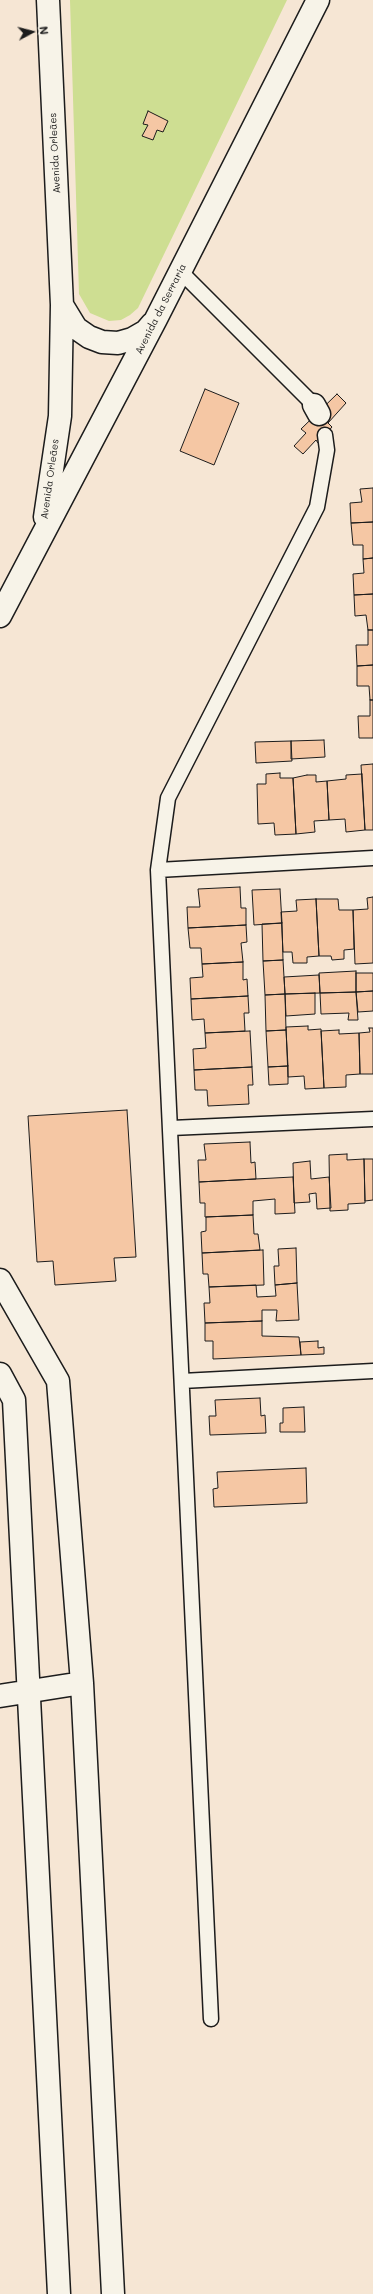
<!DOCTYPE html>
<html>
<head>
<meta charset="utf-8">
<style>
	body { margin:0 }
	#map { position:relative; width:373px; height:2294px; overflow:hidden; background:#f6e6d4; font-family:Mali,sans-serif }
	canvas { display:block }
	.north { position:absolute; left:12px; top:12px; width:40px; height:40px; -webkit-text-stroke:3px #f7f3e8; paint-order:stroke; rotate:83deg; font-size:11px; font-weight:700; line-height:16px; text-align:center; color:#1c1c1c }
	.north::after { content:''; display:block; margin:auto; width:14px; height:18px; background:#1c1c1c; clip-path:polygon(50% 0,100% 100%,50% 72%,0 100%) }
</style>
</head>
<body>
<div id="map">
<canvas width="373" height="2294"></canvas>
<div class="north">N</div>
</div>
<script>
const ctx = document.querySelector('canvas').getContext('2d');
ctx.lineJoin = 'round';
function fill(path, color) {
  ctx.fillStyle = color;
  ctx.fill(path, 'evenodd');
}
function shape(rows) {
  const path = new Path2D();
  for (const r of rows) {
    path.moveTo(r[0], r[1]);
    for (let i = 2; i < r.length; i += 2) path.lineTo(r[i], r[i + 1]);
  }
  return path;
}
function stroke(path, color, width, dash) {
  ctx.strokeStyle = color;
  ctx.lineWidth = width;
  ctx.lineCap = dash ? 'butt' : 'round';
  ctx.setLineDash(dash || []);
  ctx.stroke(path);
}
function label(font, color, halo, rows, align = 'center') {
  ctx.font = font + ' Mali,sans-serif';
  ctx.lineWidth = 4;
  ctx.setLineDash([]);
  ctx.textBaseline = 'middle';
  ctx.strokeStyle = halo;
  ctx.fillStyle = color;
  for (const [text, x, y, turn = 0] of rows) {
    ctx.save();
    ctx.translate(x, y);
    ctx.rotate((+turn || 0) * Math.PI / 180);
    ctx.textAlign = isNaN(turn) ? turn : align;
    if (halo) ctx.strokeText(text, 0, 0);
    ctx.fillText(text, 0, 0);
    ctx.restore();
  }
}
const green = shape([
	[70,0,287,0,138,308,130,315,121,320,109,321,90,313,79,294]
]);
const building = shape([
	[148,111,168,121,163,132,157,130,153,140,142,136,148,125,143,124,148,111],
	[205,389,239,403,214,465,180,451,205,389],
	[337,394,346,403,328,423,332,427,318,443,316,440,303,454,294,446,306,433,301,429,337,394],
	[373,488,373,522,351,523,350,503,362,502,360,489,373,488],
	[373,522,373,558,363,559,363,545,353,545,351,523,373,522],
	[373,558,373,594,354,595,353,574,364,573,363,559,373,558],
	[373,594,373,630,368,630,366,615,355,616,354,595,373,594],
	[368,630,373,630,373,665,357,666,356,645,368,645,368,630],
	[373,665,373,700,370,700,369,686,357,686,357,666,373,665],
	[370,700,373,700,373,738,359,738,358,716,370,716,370,700],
	[324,740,325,757,291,759,291,741,324,740],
	[291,741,292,761,256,763,255,742,291,741],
	[373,764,373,830,365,830,361,765,373,764],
	[280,773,280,778,293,778,296,834,275,835,274,823,258,824,257,784,266,784,266,774,280,773],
	[362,774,365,830,346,832,345,819,329,820,327,781,346,779,346,775,362,774],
	[307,775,316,775,316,782,327,781,329,820,314,821,315,832,296,834,293,778,307,775],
	[240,887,241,908,246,908,246,925,188,928,187,907,200,907,198,889,240,887],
	[280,889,282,923,254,925,252,890,280,889],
	[373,897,373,963,355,964,353,910,368,909,367,898,373,897],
	[316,899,338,899,339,910,353,910,354,949,344,950,344,959,332,960,331,956,319,956,316,899],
	[316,899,319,956,307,957,307,963,293,963,292,952,283,952,281,912,297,911,296,900,316,899],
	[282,923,283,960,263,961,262,924,282,923],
	[246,925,247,942,241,943,243,962,202,964,201,948,190,948,188,928,246,925],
	[283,960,285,994,265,995,263,961,283,960],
	[243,962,243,980,247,979,248,996,191,999,190,978,203,977,202,964,243,962],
	[356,971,356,992,320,993,319,973,356,971],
	[356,973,373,973,373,991,356,992,356,973],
	[319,975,320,993,285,994,284,977,319,975],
	[373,991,373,1011,358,1012,356,992,373,991],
	[356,992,358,1020,348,1020,349,1013,321,1014,320,993,356,992],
	[315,993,315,1014,286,1016,285,994,315,993],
	[285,994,286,1030,266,1031,265,995,285,994],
	[248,996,249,1013,244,1013,245,1031,205,1033,204,1019,192,1020,191,999,248,996],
	[308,1026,308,1030,321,1029,324,1088,305,1089,304,1076,288,1077,286,1027,308,1026],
	[369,1028,373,1028,373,1074,360,1074,359,1033,370,1032,369,1028],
	[286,1030,288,1066,268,1067,266,1031,286,1030],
	[339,1030,339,1034,359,1033,360,1074,346,1075,346,1087,324,1088,321,1031,339,1030],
	[250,1031,252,1067,194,1070,193,1049,206,1048,205,1033,250,1031],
	[288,1066,288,1084,269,1085,268,1067,288,1066],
	[252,1067,253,1085,248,1085,249,1104,208,1106,207,1090,195,1090,194,1070,252,1067],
	[127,1110,136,1257,114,1258,116,1281,55,1285,53,1261,37,1262,28,1116,127,1110],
	[250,1142,251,1163,255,1162,256,1179,199,1182,198,1160,206,1160,204,1144,250,1142],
	[347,1154,347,1160,364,1159,365,1203,348,1204,348,1210,330,1211,329,1155,347,1154],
	[364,1159,373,1159,373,1200,365,1201,364,1159],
	[310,1161,311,1179,329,1177,331,1208,317,1209,316,1193,309,1194,310,1202,294,1203,293,1163,310,1161],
	[293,1177,295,1213,275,1214,275,1199,253,1201,253,1215,205,1217,205,1203,200,1203,199,1182,293,1177],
	[253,1215,254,1234,258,1234,260,1250,202,1253,201,1232,206,1231,206,1217,253,1215],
	[296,1248,297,1283,275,1285,274,1266,279,1266,278,1249,296,1248],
	[263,1250,264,1285,209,1287,208,1274,203,1274,202,1253,263,1250],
	[297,1283,299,1320,276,1321,277,1310,262,1310,262,1321,205,1323,204,1303,210,1303,209,1287,256,1285,257,1297,276,1296,275,1285,297,1283],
	[262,1321,262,1336,299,1337,301,1355,213,1359,213,1341,205,1341,205,1323,262,1321],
	[318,1341,318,1348,324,1347,324,1354,301,1355,300,1342,318,1341],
	[260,1398,261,1416,265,1415,266,1433,210,1435,209,1416,216,1416,215,1400,260,1398],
	[304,1407,305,1432,280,1432,280,1423,283,1423,283,1408,304,1407],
	[306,1468,307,1503,214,1507,213,1489,218,1488,217,1472,306,1468]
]);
const lane = shape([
	[181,272,314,405],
	[158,870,373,858],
	[171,1128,373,1119],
	[182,1381,373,1371],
	[211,2019,158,870,168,798,317,507,327,450,325,435]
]);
const street = shape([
	[314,405,319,414],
	[0,1280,58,1381,82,1683,113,2294],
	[0,1374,14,1400,59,2294],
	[0,1696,82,1683]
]);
const secondary = shape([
	[62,305,76,328,89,337,102,342,118,343,132,339,146,331,152,324],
	[45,517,60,416,62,305,48,0],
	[0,616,156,319,318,0]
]);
const streetNames = [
	["Avenida Orleães",55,153,-93],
	["Avenida da Serraria",161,309,-63],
	["Avenida Orleães",50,479,-82]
];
fill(green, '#cede92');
fill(building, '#f5c7a4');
stroke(building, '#1c1c1c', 1);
stroke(lane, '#1c1c1c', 17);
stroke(street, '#1c1c1c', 25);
stroke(secondary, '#1c1c1c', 25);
stroke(lane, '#f7f3e8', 14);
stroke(street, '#f7f3e8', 22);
stroke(secondary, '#f7f3e8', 22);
label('10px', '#1c1c1c', '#f7f3e8', streetNames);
</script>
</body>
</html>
